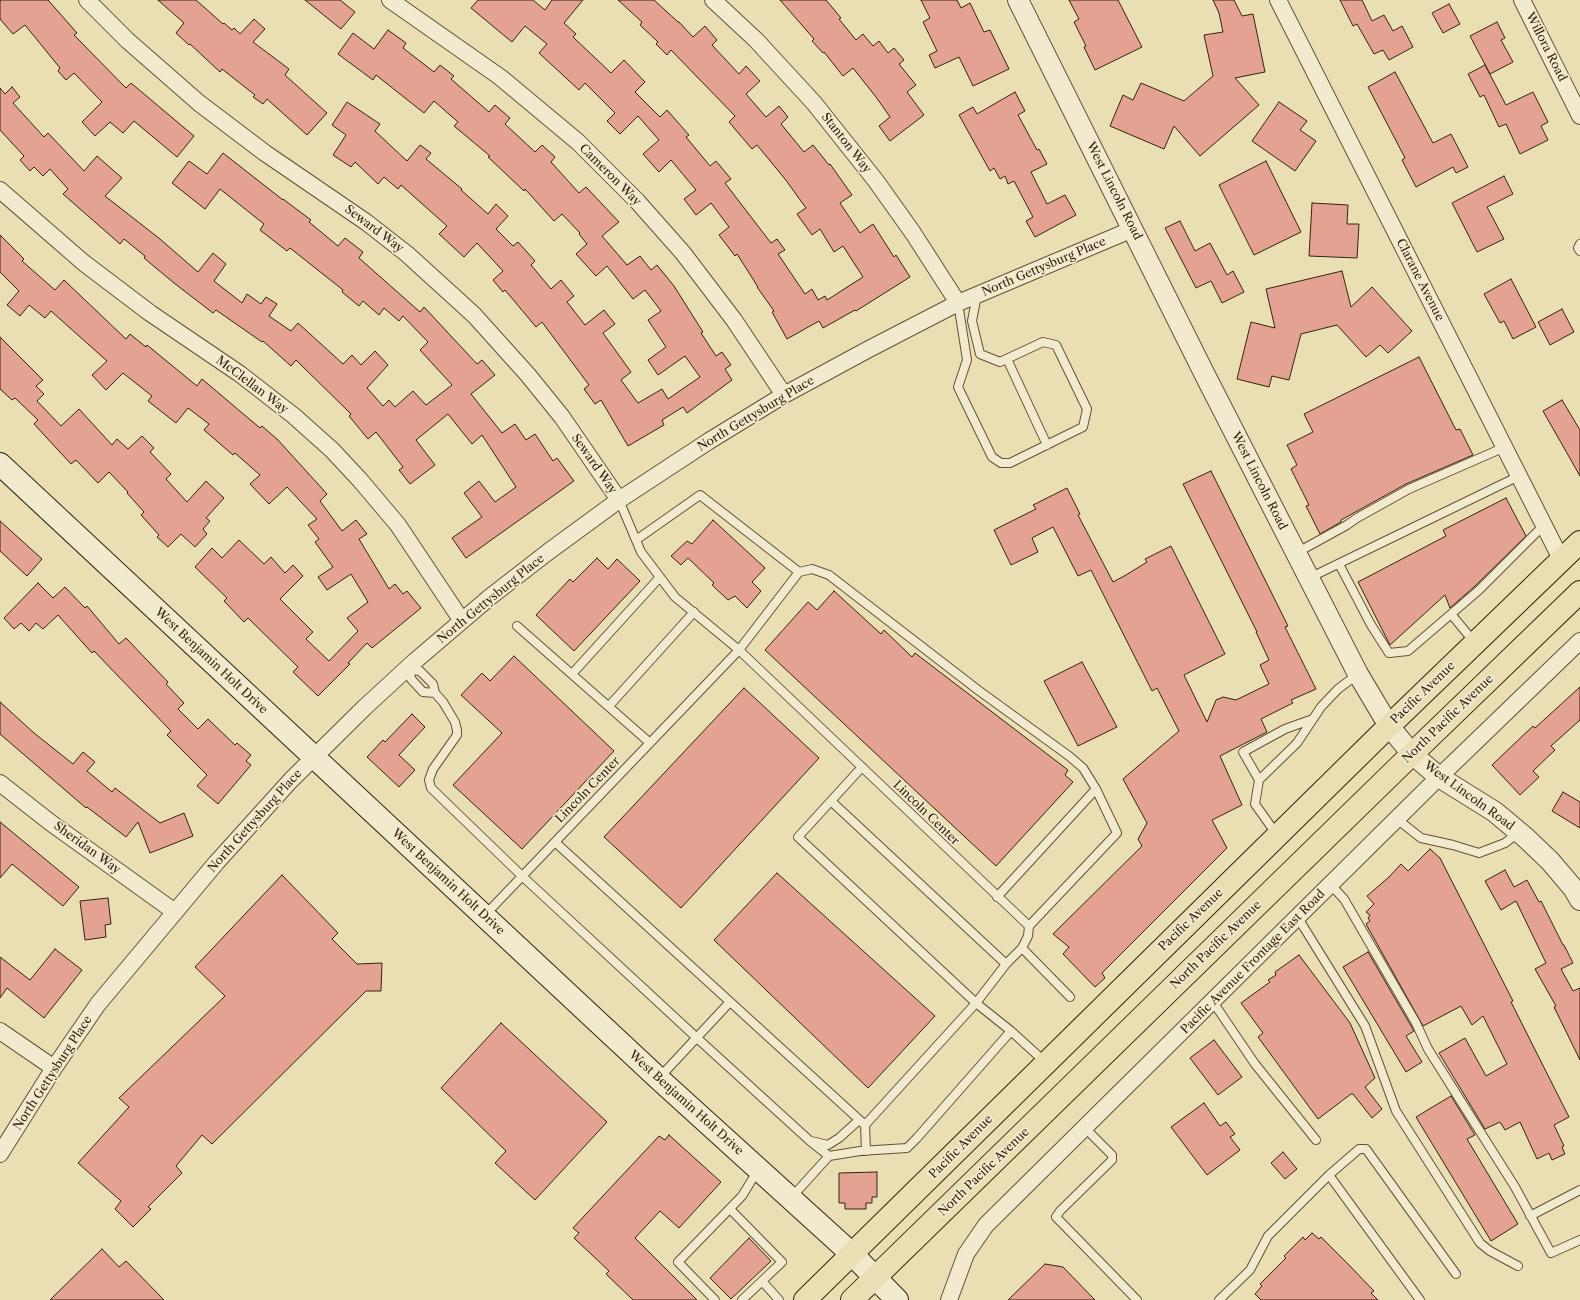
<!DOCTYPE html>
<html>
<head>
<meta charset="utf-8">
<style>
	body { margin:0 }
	canvas { display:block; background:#eadeb3 }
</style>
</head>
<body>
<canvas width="1580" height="1300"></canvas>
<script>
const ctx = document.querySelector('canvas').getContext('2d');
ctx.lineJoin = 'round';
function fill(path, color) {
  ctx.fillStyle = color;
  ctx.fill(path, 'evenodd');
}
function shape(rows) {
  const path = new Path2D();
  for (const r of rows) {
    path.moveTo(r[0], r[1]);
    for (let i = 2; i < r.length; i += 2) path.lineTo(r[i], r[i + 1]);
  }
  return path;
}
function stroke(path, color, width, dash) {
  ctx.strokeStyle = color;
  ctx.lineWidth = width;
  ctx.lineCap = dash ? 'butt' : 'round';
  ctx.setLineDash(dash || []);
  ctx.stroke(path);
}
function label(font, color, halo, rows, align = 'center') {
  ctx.font = font + ' "Libre Caslon Text",serif';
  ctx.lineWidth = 3.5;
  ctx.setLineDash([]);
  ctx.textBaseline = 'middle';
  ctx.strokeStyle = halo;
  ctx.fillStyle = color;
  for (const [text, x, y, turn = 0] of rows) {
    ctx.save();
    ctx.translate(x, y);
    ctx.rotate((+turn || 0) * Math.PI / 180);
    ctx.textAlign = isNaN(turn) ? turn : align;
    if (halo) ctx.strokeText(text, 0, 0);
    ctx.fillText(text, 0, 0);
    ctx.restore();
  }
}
const building = shape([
	[0,0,48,0,77,33,74,35,126,88,131,83,194,136,177,157,134,121,123,133,110,122,95,136,82,122,102,102,74,73,66,80,58,71,60,68,25,25,13,34,0,19,0,0],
	[158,0,196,0,223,24,224,23,232,30,234,28,240,34,254,19,265,29,253,42,289,69,285,75,327,113,307,135,267,99,263,104,253,97,255,95,222,69,220,72,190,44,189,45,176,33,184,23,158,0],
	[305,0,340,0,355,12,341,29,305,0],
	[478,0,533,0,545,10,552,0,583,0,564,23,576,34,573,37,611,73,624,60,645,82,635,92,660,117,667,110,689,135,686,137,710,166,716,161,731,179,725,183,771,243,777,239,785,250,778,254,805,294,812,289,818,300,825,296,827,300,863,277,843,246,834,252,820,229,812,235,797,214,806,208,785,179,757,145,752,149,729,122,735,116,671,50,667,55,656,44,658,42,640,25,642,22,618,0,654,0,678,22,679,22,693,37,705,26,717,40,712,45,739,74,746,66,760,81,746,94,766,117,779,106,788,117,781,124,804,152,813,145,829,165,830,164,852,195,840,203,860,233,873,224,894,257,896,255,910,277,856,311,855,310,823,328,819,321,787,339,772,312,774,311,757,287,758,287,737,254,735,256,719,235,729,227,711,203,696,215,684,199,696,190,671,160,659,172,643,154,659,140,638,116,620,134,607,121,615,113,585,83,579,90,539,53,547,44,525,26,512,42,471,8,478,0],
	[780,0,826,0,841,18,839,19,856,40,863,34,873,46,879,41,888,53,894,48,904,60,899,64,916,85,907,92,924,115,890,141,879,126,890,117,876,97,853,68,843,76,824,52,823,53,812,41,814,39,780,0],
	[921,0,957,0,961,8,970,3,984,32,990,30,1009,69,973,86,959,57,935,68,929,55,937,51,923,22,930,18,921,0],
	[1069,0,1118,0,1142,47,1095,70,1084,47,1086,46,1074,22,1079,19,1069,0],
	[1213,0,1234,0,1242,16,1253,14,1265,72,1235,78,1259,105,1200,156,1174,126,1164,149,1110,126,1123,95,1133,100,1141,83,1184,101,1213,76,1204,35,1223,32,1219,13,1213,0],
	[1340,0,1362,0,1372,21,1384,15,1393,31,1402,26,1413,47,1389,60,1383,50,1374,54,1357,24,1353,26,1340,0],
	[1449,4,1460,24,1443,33,1432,13,1449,4],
	[1497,22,1505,38,1501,40,1513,62,1490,74,1470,36,1497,22],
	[388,30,406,43,403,48,434,72,440,65,454,76,451,79,489,112,495,105,510,118,505,124,535,152,542,145,555,157,551,162,579,193,586,187,619,222,602,236,627,265,640,256,651,270,657,265,674,286,703,332,701,333,716,356,722,352,731,365,725,369,732,380,687,413,683,407,662,420,664,425,628,446,601,400,595,404,584,389,589,385,542,322,536,327,505,290,503,292,493,280,503,271,477,243,464,257,439,234,447,226,401,185,398,189,384,177,378,184,355,162,351,167,333,155,346,135,332,125,347,102,380,124,375,131,407,161,420,145,431,153,426,159,462,189,461,190,488,214,496,204,508,216,496,229,513,246,518,242,535,261,531,265,551,289,561,280,574,296,567,302,585,325,604,310,615,324,603,333,631,372,621,380,638,403,662,389,668,399,700,377,685,356,658,375,648,360,666,347,648,320,661,311,645,290,633,299,607,266,596,276,576,254,587,244,579,234,580,233,562,214,554,221,525,189,524,191,488,157,490,156,454,126,458,122,434,101,424,113,376,75,373,80,338,54,353,33,374,49,388,30],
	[1485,65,1506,105,1533,92,1548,122,1541,126,1548,140,1520,154,1506,124,1499,127,1484,95,1480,97,1468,74,1485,65],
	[1395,72,1433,143,1451,134,1468,167,1456,173,1453,167,1416,187,1402,160,1405,158,1368,87,1395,72],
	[12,87,20,97,13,103,44,137,48,133,84,171,97,156,122,178,105,196,160,239,198,272,213,253,226,264,214,281,242,303,247,294,261,304,266,297,277,304,269,316,291,331,298,323,343,364,352,355,361,365,375,351,388,365,367,388,383,406,389,400,395,407,413,391,426,405,452,385,420,350,428,342,403,316,399,321,384,308,379,315,363,301,359,306,342,292,343,290,290,248,287,251,260,230,264,224,220,189,205,209,172,183,189,161,207,174,223,153,283,200,283,199,311,220,309,222,338,246,345,238,363,252,359,258,420,312,424,307,477,364,482,360,495,375,471,394,502,433,515,424,526,440,535,434,553,461,557,458,574,481,466,558,452,538,482,517,464,493,479,481,495,502,516,487,482,435,472,444,448,414,416,440,435,465,410,484,399,470,403,467,376,432,368,439,349,416,351,414,296,360,291,366,263,341,262,342,216,310,213,313,174,283,144,258,145,256,124,239,120,244,63,194,68,189,50,169,43,176,34,167,30,171,20,160,24,156,0,130,0,88,5,94,12,87],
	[1015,92,1025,111,1018,115,1037,150,1039,149,1047,164,1031,172,1047,204,1065,195,1076,215,1035,237,1026,221,1033,217,1014,181,1008,184,1005,176,1000,179,994,168,990,171,959,115,973,107,977,114,1015,92],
	[1279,102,1307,121,1300,130,1316,141,1295,171,1252,141,1279,102],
	[1266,161,1301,232,1254,255,1219,185,1266,161],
	[1504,176,1513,194,1487,207,1504,239,1477,252,1452,203,1504,176],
	[1312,203,1348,205,1347,224,1359,224,1357,258,1309,256,1312,203],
	[1180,221,1195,251,1210,243,1227,275,1233,271,1244,292,1222,303,1211,281,1196,288,1165,228,1180,221],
	[0,235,24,259,22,261,55,290,64,280,126,339,130,334,146,347,147,345,197,386,202,379,260,428,262,426,278,440,327,494,320,501,342,531,356,520,367,534,359,539,389,589,395,584,403,594,407,591,421,608,372,648,367,643,348,663,350,664,318,696,293,672,298,667,248,618,244,622,224,601,227,598,195,567,212,548,222,558,239,540,264,564,271,557,285,573,293,565,303,576,280,599,313,632,306,639,329,661,358,631,347,618,368,602,351,574,327,590,318,577,333,567,315,542,319,539,308,525,317,519,287,487,269,504,250,484,260,475,235,453,233,455,204,430,209,424,188,408,176,423,148,401,152,396,123,373,106,390,92,375,107,361,51,311,45,318,29,305,20,316,7,305,19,291,0,272,0,235],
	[1342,271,1351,307,1372,287,1412,331,1388,353,1380,345,1366,357,1337,325,1301,334,1289,380,1272,376,1269,387,1237,379,1251,322,1275,328,1266,289,1342,271],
	[1511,279,1536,327,1513,339,1504,321,1500,323,1484,294,1511,279],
	[1562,309,1574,332,1550,345,1538,322,1562,309],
	[0,337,43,380,36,386,44,394,37,401,61,426,79,409,112,445,117,439,128,449,142,436,154,448,150,452,171,474,166,479,187,502,206,481,224,498,206,518,210,521,203,529,207,534,195,547,181,534,168,547,157,537,159,535,141,515,144,512,127,493,128,492,109,472,98,483,76,460,71,464,34,424,38,420,15,398,12,400,0,389,0,337],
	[1419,357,1456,430,1460,429,1473,455,1406,484,1341,520,1341,522,1320,534,1306,506,1309,505,1291,469,1297,465,1287,445,1313,432,1304,414,1419,357],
	[1562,400,1580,430,1580,476,1543,411,1562,400],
	[1211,471,1288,626,1285,627,1316,689,1291,700,1293,703,1261,719,1267,732,1220,756,1242,805,1212,820,1227,848,1102,973,1105,978,1095,987,1063,954,1069,947,1053,934,1142,846,1138,839,1147,823,1123,779,1179,731,1157,688,1152,691,1091,570,1078,576,1053,527,1032,538,1038,552,1011,565,994,530,1036,509,1033,505,1067,488,1080,514,1078,515,1113,582,1126,575,1147,562,1145,559,1171,546,1225,654,1184,675,1207,722,1216,700,1223,697,1236,700,1269,684,1260,665,1269,660,1256,632,1257,632,1183,484,1211,471],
	[1506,498,1526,536,1475,586,1450,608,1445,595,1390,645,1358,582,1446,536,1443,530,1506,498],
	[713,520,765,568,752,582,761,591,747,608,735,596,728,600,712,585,714,583,688,558,681,565,671,556,687,541,692,544,713,520],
	[0,521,42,559,27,576,0,551,0,521],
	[597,558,608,569,617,559,640,581,574,651,536,615,570,579,573,582,597,558],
	[38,583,53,598,65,587,85,608,87,606,119,644,126,638,168,682,166,684,184,703,178,709,198,729,208,719,235,745,237,743,251,755,246,761,251,765,218,804,197,786,207,775,167,735,171,731,94,651,92,653,58,615,43,629,36,623,29,631,21,623,14,629,4,618,38,583],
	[834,591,881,634,884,630,912,657,915,653,1068,770,1065,775,1073,782,996,866,765,650,808,602,817,610,834,591],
	[514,656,614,751,522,849,453,785,502,733,461,695,482,673,490,681,514,656],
	[1082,662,1117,727,1078,746,1044,681,1082,662],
	[1580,687,1580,720,1551,746,1555,750,1533,771,1539,777,1520,795,1492,765,1533,726,1535,728,1580,687],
	[744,688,819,758,681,908,604,837,744,688],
	[0,702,34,733,73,764,83,752,95,762,87,771,112,792,115,788,160,823,184,813,193,836,150,853,138,822,126,837,87,807,86,808,0,734,0,702],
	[412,714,425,727,399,755,415,770,399,787,367,757,383,740,385,742,412,714],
	[1563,792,1580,802,1580,828,1552,811,1563,792],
	[0,822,79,887,63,906,12,864,0,878,0,822],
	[1430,849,1440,858,1513,1001,1511,1002,1569,1117,1554,1125,1564,1146,1562,1147,1565,1154,1552,1160,1549,1153,1537,1159,1520,1122,1505,1130,1500,1122,1485,1129,1439,1053,1465,1038,1486,1076,1507,1064,1483,1016,1472,1025,1461,1006,1423,1026,1366,924,1370,921,1368,918,1370,915,1366,912,1374,904,1367,896,1389,877,1401,864,1408,871,1430,849],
	[1505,870,1514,887,1527,880,1539,902,1541,901,1563,945,1564,945,1573,963,1561,969,1573,991,1580,988,1580,1060,1554,1007,1556,1006,1535,969,1546,963,1516,901,1501,910,1485,881,1505,870],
	[777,873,935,1016,868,1088,714,940,777,873],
	[282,875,338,933,332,939,357,964,382,963,381,991,366,991,212,1144,202,1135,176,1166,182,1173,148,1207,151,1209,133,1227,115,1209,121,1201,78,1163,129,1107,119,1098,225,996,195,967,282,875],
	[108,898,111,924,105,925,106,937,85,940,80,901,108,898],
	[55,949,82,970,44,1018,7,988,0,998,0,957,30,980,55,949],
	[1368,952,1414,1031,1406,1036,1422,1062,1406,1072,1343,967,1368,952],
	[1299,955,1350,1023,1375,1078,1365,1087,1382,1109,1372,1118,1353,1094,1351,1094,1318,1119,1258,1037,1263,1033,1241,1003,1270,982,1268,980,1276,975,1275,972,1299,955],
	[501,1023,607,1122,535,1200,495,1163,506,1151,441,1088,501,1023],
	[1214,1040,1242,1077,1218,1095,1190,1058,1214,1040],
	[1451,1096,1475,1135,1467,1139,1518,1224,1491,1241,1416,1117,1451,1096],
	[1204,1103,1220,1126,1226,1122,1235,1134,1230,1137,1240,1150,1207,1175,1171,1127,1204,1103],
	[669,1135,721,1182,679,1228,660,1211,635,1238,697,1300,633,1300,606,1274,609,1271,574,1238,579,1233,573,1228,659,1136,665,1140,669,1135],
	[1283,1152,1297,1169,1285,1179,1271,1163,1283,1152],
	[877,1172,877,1197,872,1197,872,1203,866,1203,866,1209,845,1209,845,1203,839,1203,839,1173,877,1172],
	[1312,1233,1319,1239,1321,1237,1347,1263,1374,1291,1371,1293,1378,1300,1261,1300,1255,1294,1262,1286,1260,1284,1286,1258,1284,1256,1303,1237,1305,1240,1312,1233],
	[749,1238,771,1261,731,1299,710,1278,749,1238],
	[102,1249,119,1267,126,1261,164,1300,50,1300,102,1249],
	[1045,1264,1063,1267,1095,1300,1008,1300,1045,1264]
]);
const service = shape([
	[1580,244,1578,248,1580,251],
	[958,303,967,360,958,387,992,457,1001,463,1010,463,1083,427,1087,409,1056,345,1043,342,1000,362,980,354,972,321,977,295],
	[1007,359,1047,445],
	[1296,553,1347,525,1357,518,1409,489,1505,447],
	[1339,564,1371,625,1389,653,1408,651,1479,590,1544,525],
	[799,572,812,569,829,575,978,690,1069,756,1083,768,1096,789],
	[1309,578,1519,476],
	[1451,614,1475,643],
	[517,626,650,743],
	[572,674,660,577],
	[435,693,423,692,411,679,410,670,420,671,433,684,435,693,443,702,455,722,457,730,457,735,433,769,429,780,431,788,522,876,697,1038,810,1141,829,1156,791,1198],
	[609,706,694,612],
	[862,767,798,837,976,1003,1011,1031,1045,1062],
	[1259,780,1243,752,1285,729,1313,719],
	[831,801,1006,964],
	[1397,819,1421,838,1453,845,1479,853,1505,843,1519,832],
	[1277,835,1255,804,1259,780,1297,743,1321,707,1338,689,1358,674],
	[555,842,865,1125,976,1003,1006,964,1022,948,1028,936,1029,926,739,650,675,597,641,552,619,500],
	[1331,885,1344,899,1416,1023,1428,1049,1515,1187,1551,1253,1580,1240],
	[997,897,1096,789,1117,833,1029,926],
	[485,915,739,650,799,572,700,495,636,540],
	[1298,918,1365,1026,1396,1111,1480,1243,1490,1251,1518,1266],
	[1022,948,1070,997],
	[1213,1002,1255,1064,1316,1140],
	[659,1078,729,1003],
	[865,1125,866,1151],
	[1085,1128,1112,1155,1112,1160,1060,1211,1056,1217,1137,1300],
	[811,1141,828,1145,839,1138,859,1120],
	[829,1156,860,1151,907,1148,917,1138,1011,1031],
	[1329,1175,1420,1300],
	[730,1209,782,1262,762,1281,779,1300],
	[1530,1216,1580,1190],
	[715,1300,678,1262,742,1196,758,1170],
	[742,1300,762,1281],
	[1219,1300,1250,1270,1268,1236,1329,1175,1359,1149,1366,1149,1456,1274]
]);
const minor = shape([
	[87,0,127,40,199,103,265,153,366,222,407,254,474,315,528,375,562,417,619,500],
	[390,0,500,77,578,142,637,201,683,253,734,320,784,395],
	[713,0,756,40,814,103,876,181,913,233,958,303],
	[1278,0,1561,559],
	[1522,0,1580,116],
	[0,190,84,263,150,313,240,374,294,416,332,450,360,480,398,525,462,621],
	[0,783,51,823,175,912],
	[0,1031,54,1068],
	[0,1154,54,1068,98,1004,216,863,291,780,365,707,415,661,490,597,548,552,619,500,709,441,784,395,869,349,958,303,1133,229],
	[949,1300,966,1254,986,1225,1439,777,1580,641]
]);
const tertiary = shape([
	[1018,0,1206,377,1358,674,1389,726,1412,754,1439,777,1495,812,1526,838,1550,861,1573,888,1580,900]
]);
const secondary = shape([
	[0,464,659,1079,853,1255,897,1300]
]);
const primary = shape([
	[805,1300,1389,726,1580,542],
	[852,1300,1412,754,1580,592]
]);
const streetNames = [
	["Willora Road",1546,47,63],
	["Stanton Way",846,143,52],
	["Cameron Way",610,175,45],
	["West Lincoln Road",1114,191,63],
	["Seward Way",374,229,37],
	["North Gettysburg Place",1044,267,-23],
	["Clarane Avenue",1420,280,63],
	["McClellan Way",252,385,37],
	["North Gettysburg Place",756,414,-31],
	["Seward Way",594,464,55],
	["West Lincoln Road",1259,481,63],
	["North Gettysburg Place",491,599,-39],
	["West Benjamin Holt Drive",211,661,43],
	["Pacific Avenue",1423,693,-44],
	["North Pacific Avenue",1448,719,-44],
	["Lincoln Center",588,790,-46],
	["West Lincoln Road",1469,796,36],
	["Lincoln Center",926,813,44],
	["North Gettysburg Place",255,821,-48],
	["Sheridan Way",87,848,36],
	["West Benjamin Holt Drive",448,882,43],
	["Pacific Avenue",1191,920,-44],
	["North Pacific Avenue",1216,945,-44],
	["Pacific Avenue Frontage East Road",1253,962,-45],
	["North Gettysburg Place",53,1073,-57],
	["West Benjamin Holt Drive",686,1103,42],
	["Pacific Avenue",961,1147,-45],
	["North Pacific Avenue",984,1172,-44]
];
fill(building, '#e3a292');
stroke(building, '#36240e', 1);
stroke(service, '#635237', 10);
stroke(minor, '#635237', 18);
stroke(tertiary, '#635237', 22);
stroke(secondary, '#36240e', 24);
stroke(primary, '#36240e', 24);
stroke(service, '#f1eace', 8);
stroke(minor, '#f1eace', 16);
stroke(tertiary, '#f1eace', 20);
stroke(secondary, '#f1eace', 22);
stroke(primary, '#eadeb3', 22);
label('12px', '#36240e', '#f1eace', streetNames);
</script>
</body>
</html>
